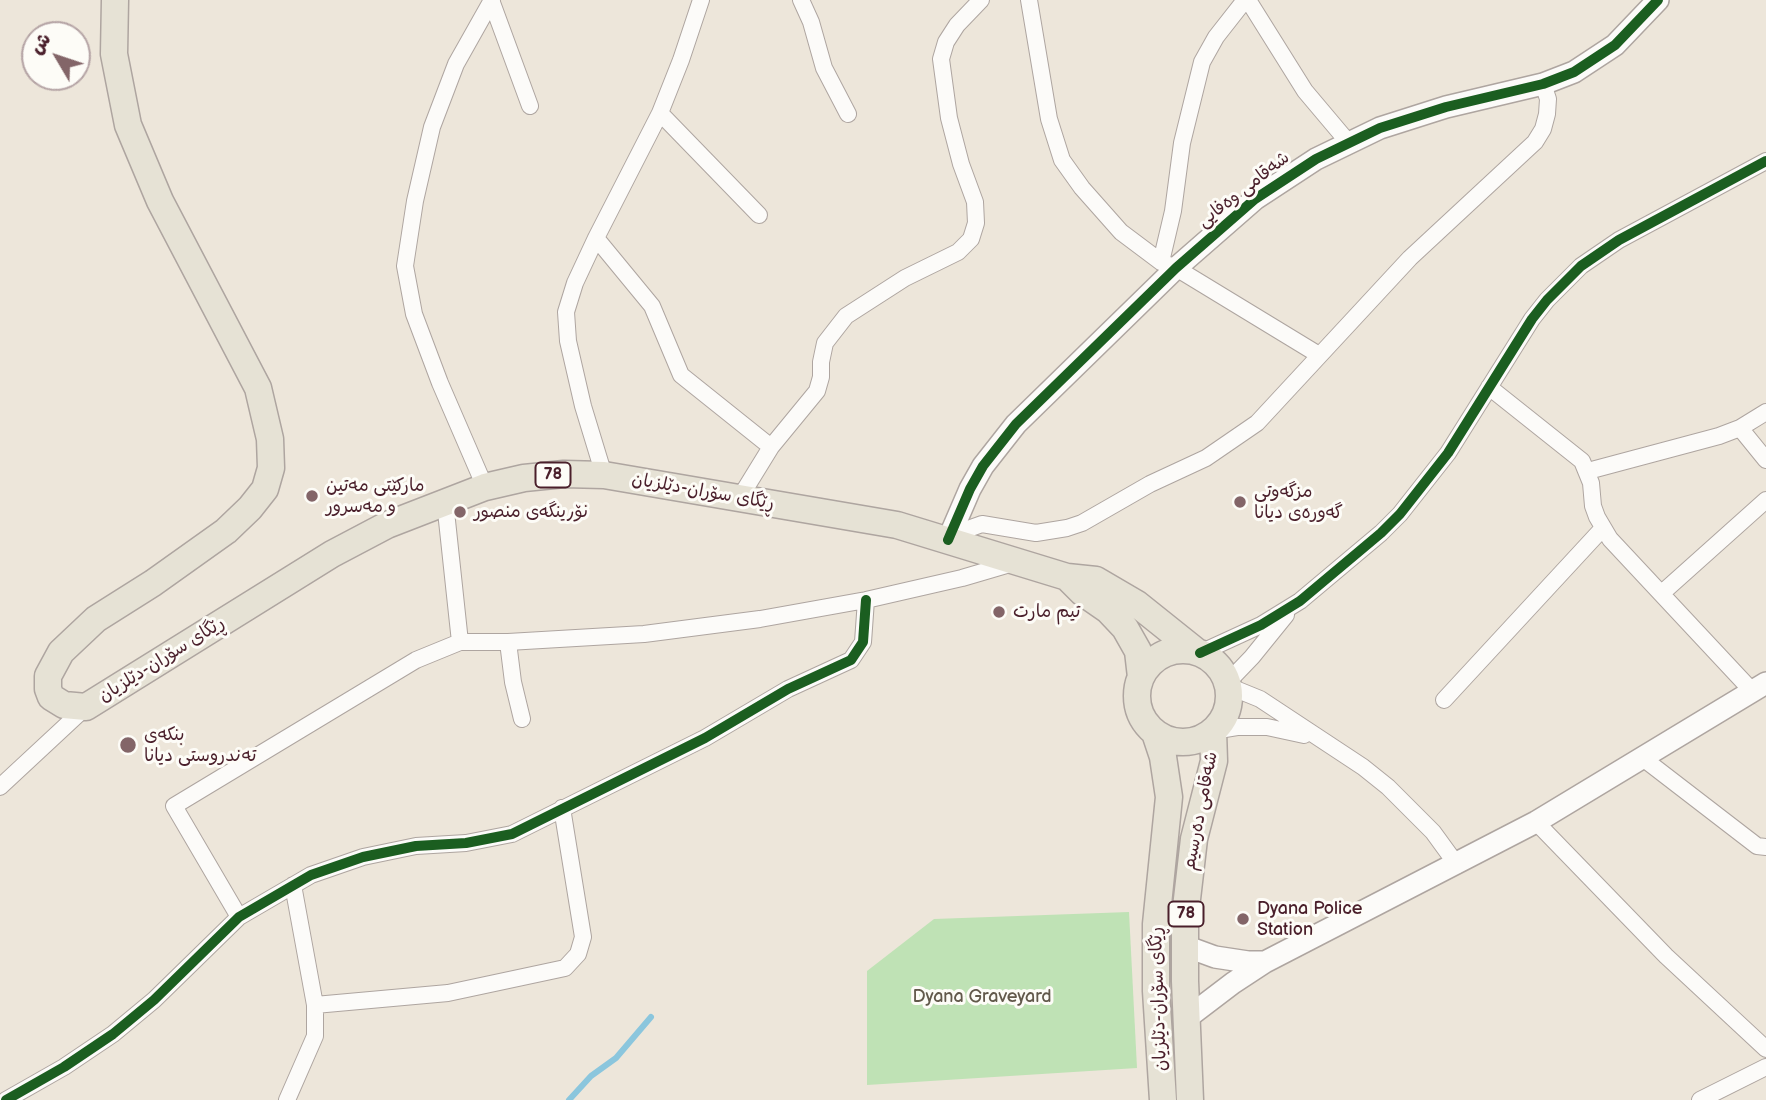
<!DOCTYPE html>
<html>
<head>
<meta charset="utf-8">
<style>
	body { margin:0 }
	#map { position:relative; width:1766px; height:1100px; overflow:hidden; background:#ede6da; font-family:"Balsamiq Sans","Playpen Sans Arabic",sans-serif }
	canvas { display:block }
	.north { position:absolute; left:21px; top:21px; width:70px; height:70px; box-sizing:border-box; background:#fdfcf7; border:2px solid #b5a4a5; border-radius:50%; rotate:309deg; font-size:19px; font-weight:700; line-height:28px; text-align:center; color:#4a1f2b }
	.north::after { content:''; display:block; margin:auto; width:24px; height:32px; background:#836568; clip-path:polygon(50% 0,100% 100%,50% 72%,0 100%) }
</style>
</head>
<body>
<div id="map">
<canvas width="1766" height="1100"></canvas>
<div class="north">ش</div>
</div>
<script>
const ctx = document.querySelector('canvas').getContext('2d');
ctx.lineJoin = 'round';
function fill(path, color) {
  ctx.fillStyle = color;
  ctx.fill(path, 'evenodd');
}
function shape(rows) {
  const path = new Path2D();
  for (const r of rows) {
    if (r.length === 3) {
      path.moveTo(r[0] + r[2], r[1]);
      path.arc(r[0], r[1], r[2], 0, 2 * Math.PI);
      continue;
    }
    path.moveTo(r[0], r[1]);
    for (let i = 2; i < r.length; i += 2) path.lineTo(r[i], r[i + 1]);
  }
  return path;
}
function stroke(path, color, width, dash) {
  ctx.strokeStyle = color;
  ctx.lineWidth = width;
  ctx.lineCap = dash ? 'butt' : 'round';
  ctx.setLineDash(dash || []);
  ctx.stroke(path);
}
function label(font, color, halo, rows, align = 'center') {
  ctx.font = font + ' "Balsamiq Sans","Playpen Sans Arabic",sans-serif';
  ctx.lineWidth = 6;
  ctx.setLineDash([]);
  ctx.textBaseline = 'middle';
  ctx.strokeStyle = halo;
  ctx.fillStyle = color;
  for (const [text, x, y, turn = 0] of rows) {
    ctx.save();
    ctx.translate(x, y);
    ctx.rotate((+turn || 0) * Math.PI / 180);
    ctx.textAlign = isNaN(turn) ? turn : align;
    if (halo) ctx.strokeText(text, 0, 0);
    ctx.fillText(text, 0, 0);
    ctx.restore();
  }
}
const green = shape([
	[1129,912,1137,1068,867,1085,867,971,934,919]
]);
const stream = shape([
	[569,1100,591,1076,616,1058,651,1017]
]);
const minor = shape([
	[491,0,530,106],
	[801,0,811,22,824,68,848,114],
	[1029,0,1049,119,1062,160,1082,188,1121,232,1161,262,1176,268,1319,355],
	[1248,0,1305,91,1348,142],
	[660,113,759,215],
	[596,238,652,306,681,375,771,447],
	[1161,262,1173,211,1182,143,1202,62,1216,37,1245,0],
	[1489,387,1582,461,1591,483,1593,506,1597,517,1610,539,1753,692],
	[1740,428,1766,460],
	[1588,471,1719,436,1740,428,1766,412],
	[604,475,583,406,568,341,566,312,575,283,596,238,660,113,681,60,701,0],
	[485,487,440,383,414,314,405,266,415,201,432,127,456,64,492,0],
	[739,499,771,447,817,391,821,377,821,362,825,343,846,316,905,278,958,252,971,239,976,223,975,202,961,164,949,118,941,59,946,42,957,25,981,0],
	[445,502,460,642],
	[956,543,968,529,982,524,1036,533,1067,528,1082,523,1150,484,1206,458,1257,423,1410,258,1535,142,1543,129,1547,114,1548,99,1543,84],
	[1662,593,1766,500],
	[508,642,513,682,522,719],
	[1200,653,1261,625,1300,601,1381,533,1400,514,1448,453,1532,319,1547,300,1581,266,1619,240,1766,161],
	[1227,683,1252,657,1286,615],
	[1228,686,1260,699,1363,767,1388,787,1433,832,1457,865],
	[1444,700,1603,528],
	[1213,731,1237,727,1267,727,1304,735],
	[1644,759,1757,846,1766,847],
	[0,787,86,707],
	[1536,822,1666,956,1766,1049],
	[293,885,315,1005,448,993,565,968,578,954,583,937,562,808],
	[239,917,174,806,416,660,460,642,508,642,644,634,760,619,866,600,962,578,1013,563],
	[6,1100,64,1067,113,1034,154,1000,239,917,311,875,363,857,416,846,466,843,512,834,705,738,788,689,851,660,863,642,866,600],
	[287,1100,315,1036,315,1005],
	[1700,1100,1766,1067]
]);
const tertiary = shape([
	[948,540,970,489,983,466,1016,424,1176,268,1255,199,1316,159,1380,128,1446,107,1543,84,1574,72,1615,45,1658,0],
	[1185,946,1215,957,1248,962,1265,962],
	[1187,1018,1233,983,1265,962,1536,822,1766,683]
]);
const primary = shape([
	[115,0,114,54,128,125,160,201,258,388,270,439,271,468,265,489,250,508,226,531,153,583,96,619,61,652,48,676,48,689,51,697,64,705,86,707,332,554,387,525,485,487,524,478,564,474,604,475,897,525,1067,577,1096,580,1137,604,1197,652],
	[1067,577,1082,592,1108,610,1125,628,1138,651,1141,677],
	[1183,696,46],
	[1155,733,1163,757,1169,797,1156,924,1156,991,1163,1100],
	[1190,1100,1185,981,1185,916,1194,839,1214,761,1213,731]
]);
const cycleway = shape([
	[948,540,970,489,983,466,1016,424,1176,268,1255,199,1316,159,1380,128,1446,107,1543,84,1574,72,1615,45,1658,0],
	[1200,653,1261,625,1300,601,1381,533,1400,514,1448,453,1532,319,1547,300,1581,266,1619,240,1766,161],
	[6,1100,64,1067,113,1034,154,1000,239,917,311,875,363,857,416,846,466,843,512,834,705,738,788,689,851,660,863,642,866,600]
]);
const markers = [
	[312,496,7,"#836568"],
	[1240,502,7,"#836568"],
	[460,512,7,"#836568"],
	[999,612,7,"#836568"],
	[128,745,9,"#836568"],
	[1243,919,7,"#836568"]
];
const shields = [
	[553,475,35],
	[1186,914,35]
];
const shieldNames = [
	["78",553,475],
	["78",1186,914]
];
const streetNames = [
	["شەقامی وەفایی",1244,190,-38],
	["ڕێگای سۆران-دێلزیان",703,492,10],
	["ڕێگای سۆران-دێلزیان",162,660,-32],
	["شەقامی دەرسیم",1201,811,-79],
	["ڕێگای سۆران-دێلزیان",1159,999,-92]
];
const poiNames = [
	["مارکێتی مەتین",326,486],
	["و مەسرور",326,507],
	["مزگەوتی",1254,492],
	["گەورەی دیانا",1254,513],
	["نۆرینگه‌ی منصور",474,512],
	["تیم مارت",1013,612],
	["بنکەی",144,735],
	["تەندروستی دیانا",144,756],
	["Dyana Police",1257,909],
	["Station",1257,930]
];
const parkNames = [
	["Dyana Graveyard",982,997]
];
fill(green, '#bfe2b5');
stroke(stream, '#8bc6dd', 6);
stroke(minor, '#aea5a0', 18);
stroke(tertiary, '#aea5a0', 24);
stroke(primary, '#aea5a0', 29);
stroke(minor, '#fcfbf9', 16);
stroke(tertiary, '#fcfbf9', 21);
stroke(primary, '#e6e2d5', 26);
stroke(cycleway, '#1b5e20', 10);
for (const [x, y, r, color] of markers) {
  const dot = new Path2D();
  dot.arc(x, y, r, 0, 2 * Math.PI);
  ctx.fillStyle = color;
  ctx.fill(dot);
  stroke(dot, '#fdfcf7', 2.5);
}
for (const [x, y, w] of shields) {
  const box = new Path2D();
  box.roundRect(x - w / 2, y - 12.5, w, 25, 5);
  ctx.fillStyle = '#fdfcf7';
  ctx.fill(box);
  stroke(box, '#4a1f2b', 2);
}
label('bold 16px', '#4a1f2b', null, shieldNames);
label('18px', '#4a1f2b', '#fdfcf7', streetNames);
label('18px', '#4a1f2b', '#fdfcf7', poiNames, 'left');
label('18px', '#62594b', '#fdfcf7', parkNames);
</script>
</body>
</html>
